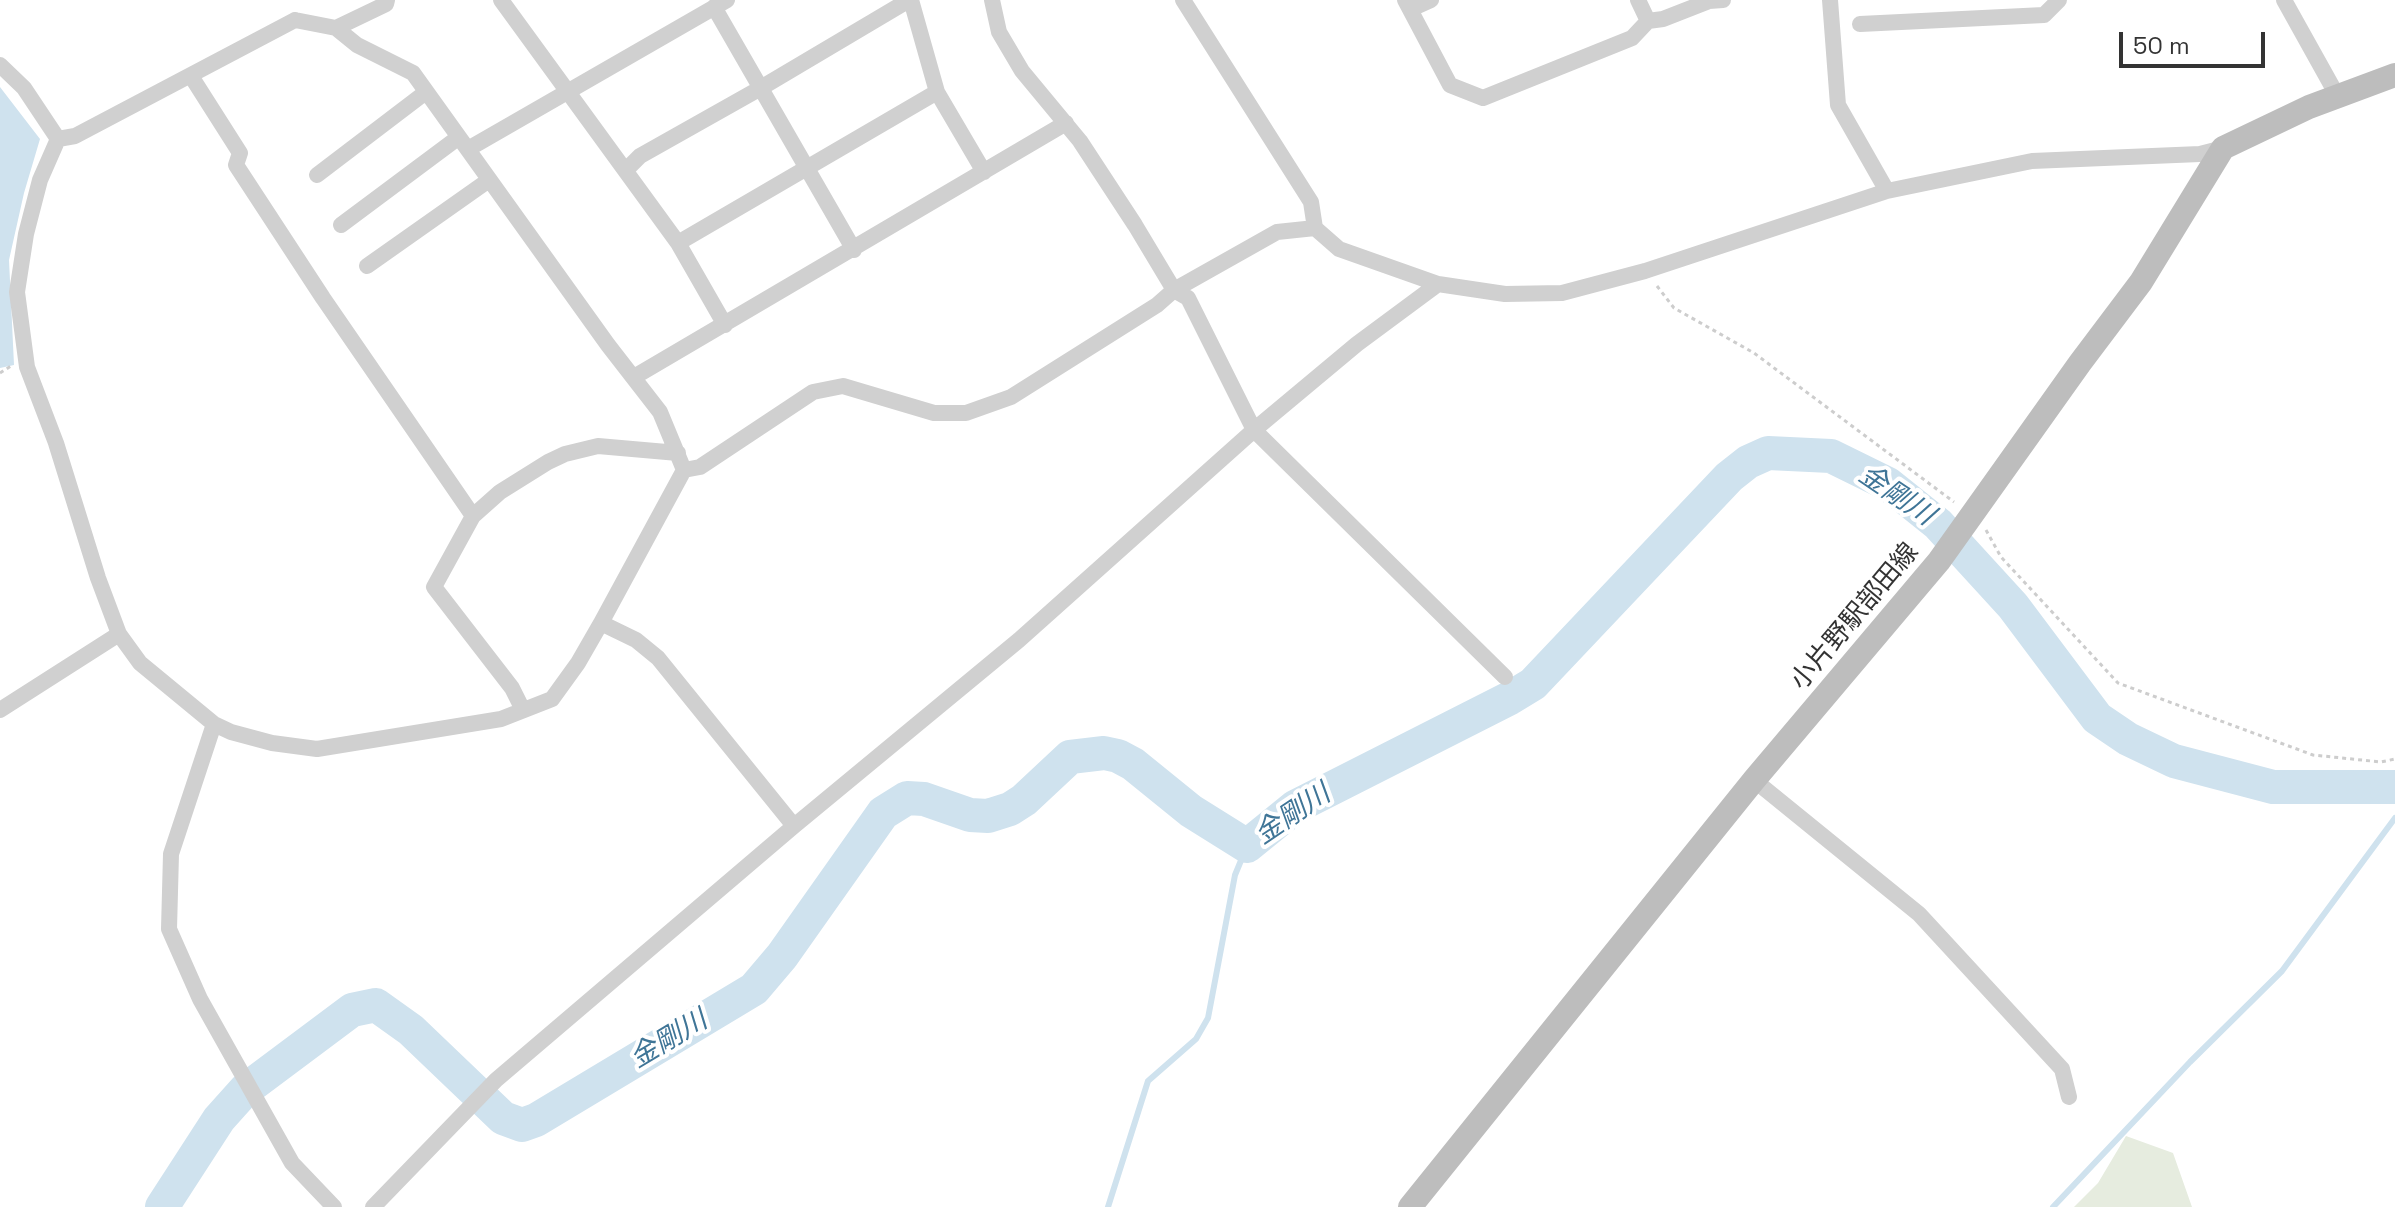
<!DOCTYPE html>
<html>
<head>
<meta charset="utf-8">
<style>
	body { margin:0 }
	#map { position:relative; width:2395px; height:1207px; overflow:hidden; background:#fff; font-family:"Space Grotesk",sans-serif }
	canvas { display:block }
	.scale { position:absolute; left:2119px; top:32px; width:146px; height:36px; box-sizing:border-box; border:4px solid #333; border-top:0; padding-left:10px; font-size:24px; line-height:28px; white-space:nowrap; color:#333; -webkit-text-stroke:6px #fff; paint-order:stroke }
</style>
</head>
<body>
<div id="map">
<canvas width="2395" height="1207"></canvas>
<div class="scale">50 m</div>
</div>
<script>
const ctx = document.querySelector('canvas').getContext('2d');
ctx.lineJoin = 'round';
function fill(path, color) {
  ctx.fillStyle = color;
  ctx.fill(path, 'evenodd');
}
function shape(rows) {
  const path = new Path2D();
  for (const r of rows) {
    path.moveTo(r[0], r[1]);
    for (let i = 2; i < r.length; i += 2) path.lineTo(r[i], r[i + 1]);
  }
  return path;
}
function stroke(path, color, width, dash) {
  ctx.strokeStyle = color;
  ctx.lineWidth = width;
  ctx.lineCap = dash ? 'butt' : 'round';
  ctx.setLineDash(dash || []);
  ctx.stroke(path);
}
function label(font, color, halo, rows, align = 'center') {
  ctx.font = font + ' "Space Grotesk","Noto Sans JP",sans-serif';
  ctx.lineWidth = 8;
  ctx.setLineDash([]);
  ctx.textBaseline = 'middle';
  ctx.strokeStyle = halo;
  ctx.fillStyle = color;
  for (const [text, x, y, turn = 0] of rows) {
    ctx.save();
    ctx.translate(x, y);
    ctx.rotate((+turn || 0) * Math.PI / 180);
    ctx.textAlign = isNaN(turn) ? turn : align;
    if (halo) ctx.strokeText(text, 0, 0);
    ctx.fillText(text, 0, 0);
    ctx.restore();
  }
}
const green = shape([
	[2126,1136,2173,1153,2192,1207,2074,1207,2098,1183]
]);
const water = shape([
	[0,87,40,139,24,193,9,260,14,365,0,368]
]);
const stream = shape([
	[1108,1207,1148,1081,1196,1039,1208,1018,1235,875,1247,846],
	[2053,1207,2190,1062,2282,971,2395,818]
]);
const river = shape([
	[162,1207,219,1119,245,1090,352,1010,376,1005,411,1030,503,1118,522,1125,536,1120,754,989,782,956,883,813,907,798,924,799,970,815,988,816,1010,809,1024,800,1070,757,1104,753,1118,756,1133,764,1191,811,1247,846,1295,807,1510,698,1533,684,1729,477,1748,462,1768,453,1831,456,1888,484,1938,524,2013,606,2097,718,2128,739,2174,761,2273,787,2395,787]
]);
const path = shape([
	[1657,286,1674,308,1754,353,1954,502],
	[0,373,11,366],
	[1986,530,2001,557,2118,683,2313,755,2381,762,2395,759]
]);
const street = shape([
	[501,0,678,243,725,325],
	[911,0,937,92,984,172],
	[992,0,999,32,1022,71,1080,141,1135,225,1174,290,1188,298,1254,430,1505,677],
	[1183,0,1311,202,1315,228,1339,249,1438,284,1505,294,1562,293,1645,271,1887,191,2032,161,2200,154,2223,148],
	[1405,0,1450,85,1483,98,1632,38,1648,21,1663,19,1709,1,1723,0],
	[1638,0,1648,21],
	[1830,0,1838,105,1887,191],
	[2284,0,2338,97],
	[714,7,854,250],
	[1411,9,1431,0],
	[295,20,336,28,357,45,413,73,608,345,660,412,684,470,601,623,578,663,552,699,501,719,317,749,272,743,231,732,214,724,140,663,119,634,98,578,56,443,27,367,17,292,26,234,40,180,58,139,75,136,295,20],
	[1860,24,2044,15,2059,0],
	[336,28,386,4,387,0],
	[0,65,24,88,58,139],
	[191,76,240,153,236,165,323,298,473,516,434,587,512,688,523,710],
	[468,149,727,0],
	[627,169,640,156,759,89,909,0],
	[317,175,426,92],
	[341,225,459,137],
	[678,243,937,92],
	[367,266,489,180],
	[634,377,1066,123],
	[684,470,700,467,813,392,843,386,934,413,966,413,1011,397,1157,305,1174,290,1277,232,1315,228],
	[473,516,500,492,548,462,565,454,598,446,678,453],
	[601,623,636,640,658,658,794,826],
	[0,710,119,634],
	[214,724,171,854,169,929,200,999,292,1163,334,1207],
	[1754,780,1919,914,2062,1069,2069,1097],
	[373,1207,496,1080,794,826,1019,640,1254,430,1357,344,1438,284]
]);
const secondary = shape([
	[1410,1207,1754,780,1939,561,2080,363,2141,282,2223,148,2309,107,2395,75]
]);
const streetNames = [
	["小片野駅部田線",1855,617,-50]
];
const waterNames = [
	["金剛川",1896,496,34],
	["金剛川",1293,815,-34],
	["金剛川",669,1040,-31]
];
fill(green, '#e6ecdf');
fill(water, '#cfe2ee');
stroke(stream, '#cfe2ee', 6);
stroke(river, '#cfe2ee', 34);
stroke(path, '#cdcdcd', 3, [4, 4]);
stroke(street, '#d0d0d0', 16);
stroke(secondary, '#bdbdbd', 24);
label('26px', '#333', '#fff', streetNames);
label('italic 28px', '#3f7597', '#fff', waterNames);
</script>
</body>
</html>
